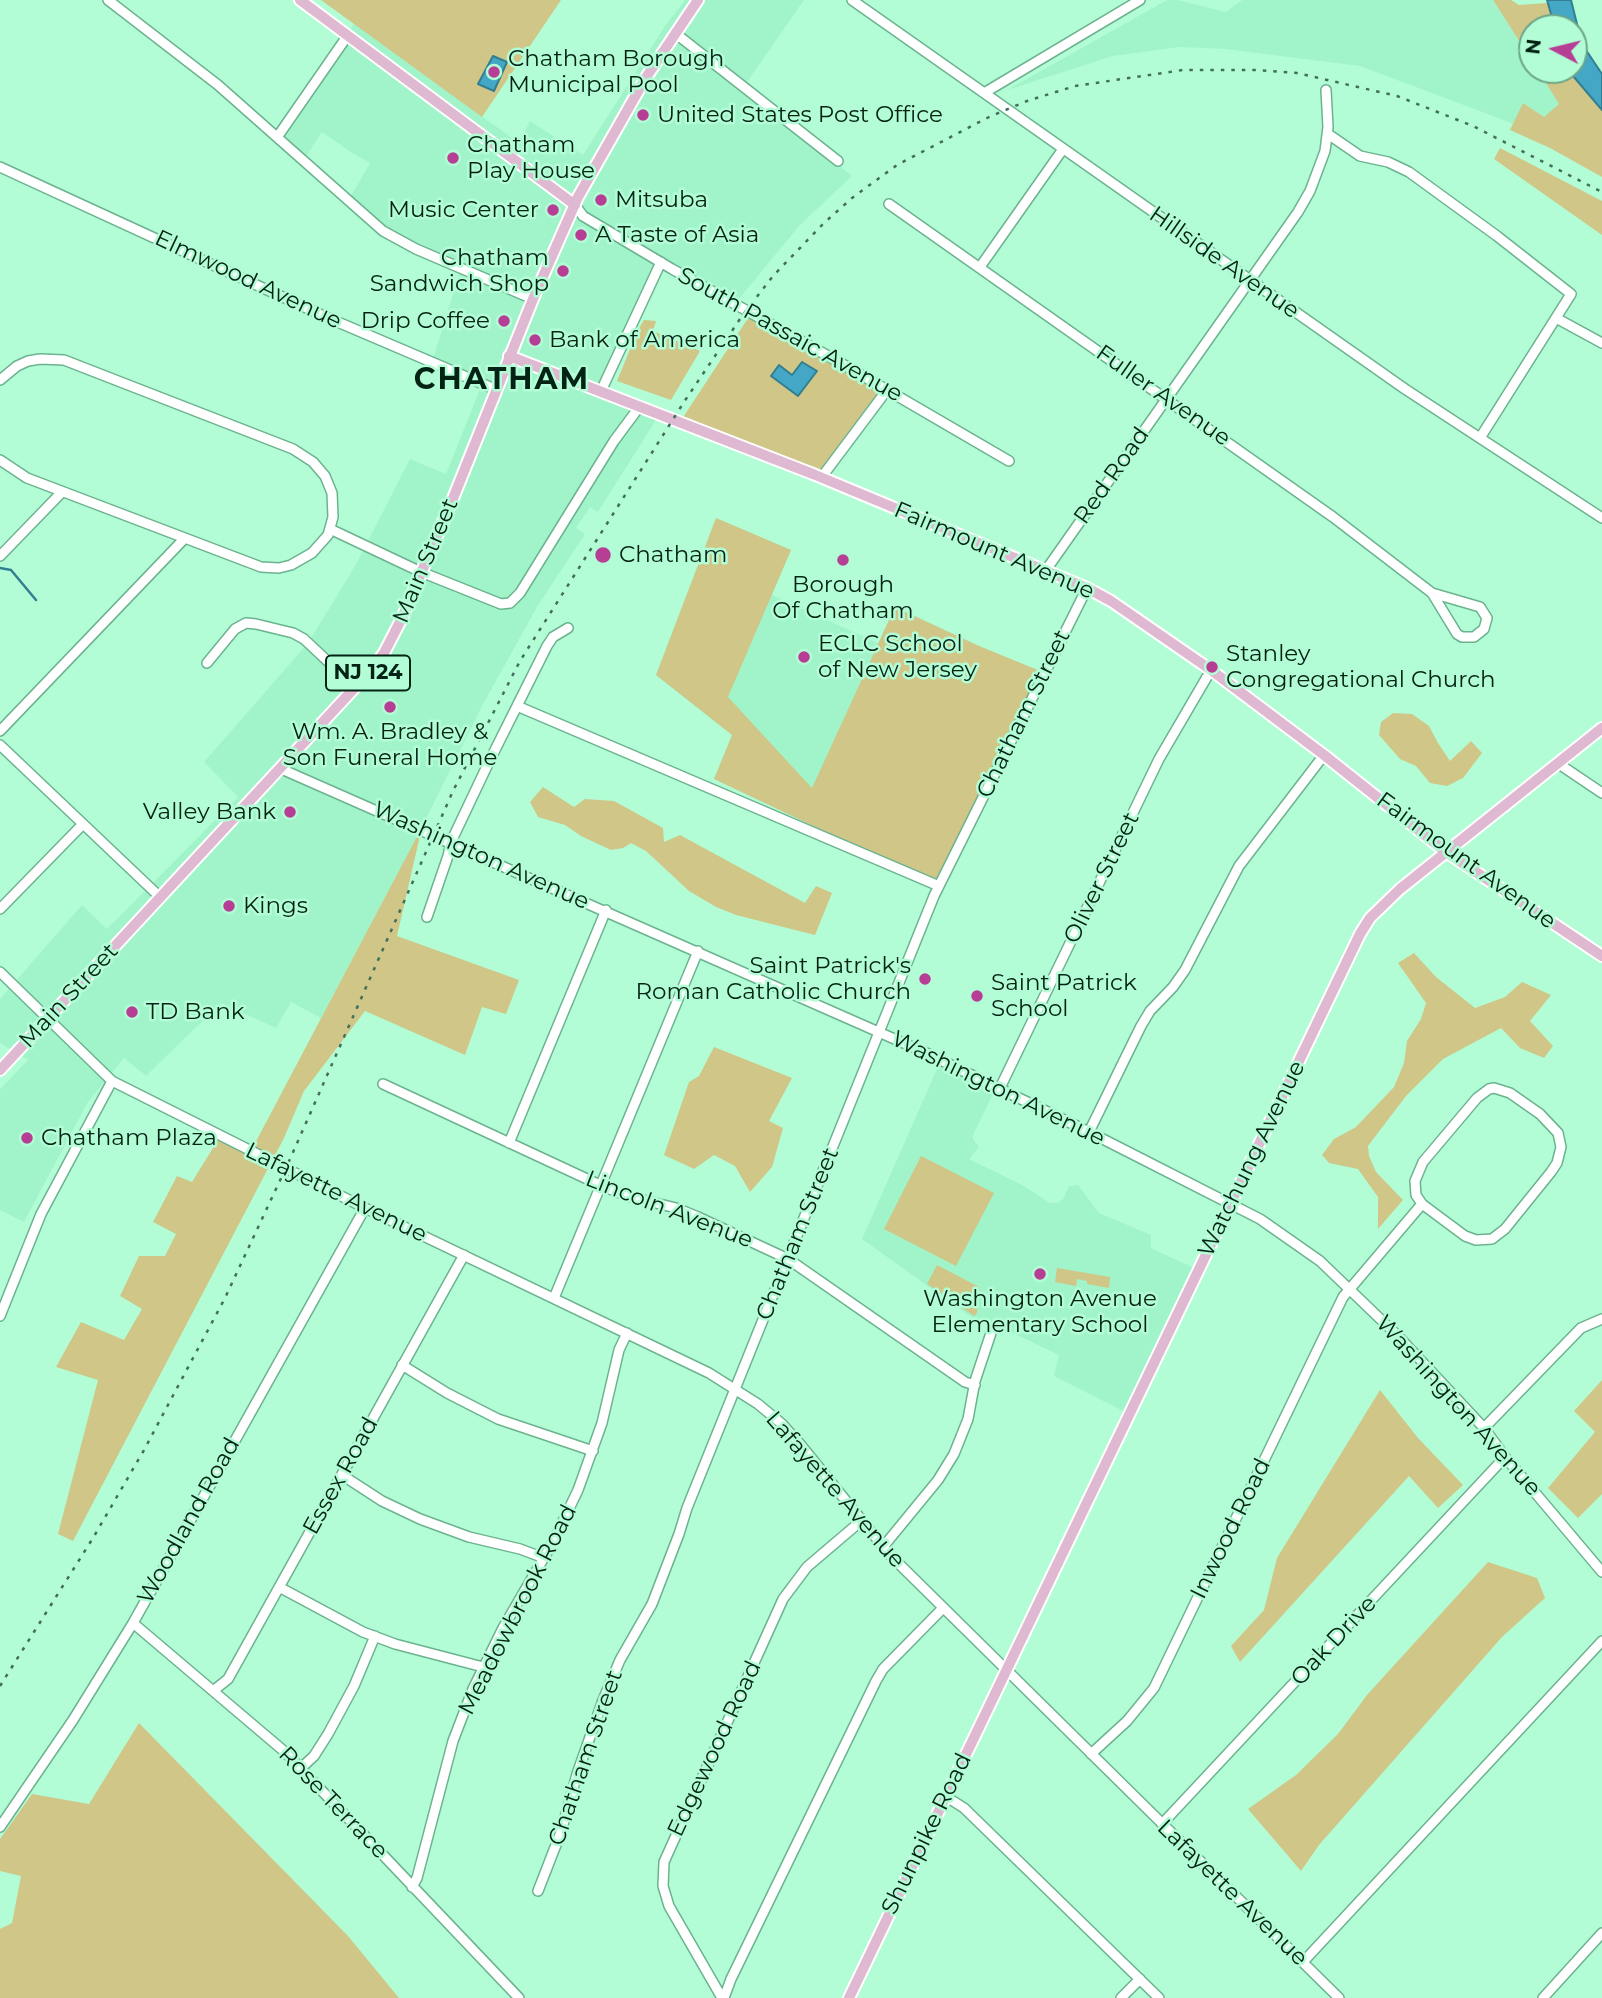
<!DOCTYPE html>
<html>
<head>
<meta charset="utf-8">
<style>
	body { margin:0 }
	#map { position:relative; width:1602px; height:1998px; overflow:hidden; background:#b3fdd6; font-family:Montserrat,sans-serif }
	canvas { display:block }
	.north { position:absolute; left:1518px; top:14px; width:70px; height:70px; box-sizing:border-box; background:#b3fdd6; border:2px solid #6da689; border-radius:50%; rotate:277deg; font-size:19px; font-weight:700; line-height:28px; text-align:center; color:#042315 }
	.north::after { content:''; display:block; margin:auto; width:24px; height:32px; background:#b63e94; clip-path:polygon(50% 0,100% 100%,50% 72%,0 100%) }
</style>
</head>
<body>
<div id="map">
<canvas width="1602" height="1998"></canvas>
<div class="north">N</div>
</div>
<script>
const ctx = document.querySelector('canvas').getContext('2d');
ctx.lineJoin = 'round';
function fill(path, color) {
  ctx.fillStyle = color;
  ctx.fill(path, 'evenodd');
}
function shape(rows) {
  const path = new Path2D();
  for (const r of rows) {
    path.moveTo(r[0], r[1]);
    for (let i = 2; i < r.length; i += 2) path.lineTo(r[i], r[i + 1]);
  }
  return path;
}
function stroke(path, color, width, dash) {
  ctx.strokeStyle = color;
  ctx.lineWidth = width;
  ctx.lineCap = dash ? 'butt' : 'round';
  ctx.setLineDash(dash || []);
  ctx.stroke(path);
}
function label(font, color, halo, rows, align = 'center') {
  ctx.font = font + ' Montserrat,sans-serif';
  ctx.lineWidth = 5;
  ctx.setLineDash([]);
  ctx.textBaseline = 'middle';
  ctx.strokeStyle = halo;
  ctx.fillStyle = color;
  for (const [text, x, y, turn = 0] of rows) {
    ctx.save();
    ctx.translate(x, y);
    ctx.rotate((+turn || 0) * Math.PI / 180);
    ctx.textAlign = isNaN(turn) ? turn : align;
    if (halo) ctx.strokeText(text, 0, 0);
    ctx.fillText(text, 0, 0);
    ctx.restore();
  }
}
const built = shape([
	[685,0,804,0,743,88,852,176,800,225,734,305,660,262,598,398,656,420,598,512,590,507,576,528,585,534,537,607,482,706,422,827,321,1018,291,1002,276,1028,221,1003,146,1076,124,1058,88,1102,24,1222,0,1210,0,1089,28,1060,0,1043,0,999,82,905,107,929,238,797,204,762,308,643,355,566,410,459,446,474,482,384,432,362,461,268,385,232,348,201,370,163,352,153,322,132,303,161,277,135,354,24,519,143,530,121,583,155,665,26],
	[1167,0,1178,0,1226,12,1242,0,1493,0,1532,61,1532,70,1538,70,1560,104,1544,117,1523,103,1514,124,1360,66,1225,49,1180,47,1113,56,1007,90],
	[716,518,791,550,772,595,878,643,895,607,979,646,1045,673,938,885,714,779,732,735,656,675],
	[941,1060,996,1088,973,1135,973,1139,979,1147,969,1159,1024,1186,1050,1203,1057,1203,1063,1199,1069,1186,1078,1185,1099,1213,1151,1235,1151,1248,1198,1270,1129,1414,1054,1376,1059,1355,1000,1327,978,1322,862,1239]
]);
const green = shape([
	[321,0,561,0,482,117],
	[1493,0,1511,0,1519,5,1547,3,1555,28,1532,28,1532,61],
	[1538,70,1568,70,1602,110,1602,177,1550,148,1510,130,1523,103,1544,117,1559,104],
	[1500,148,1602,201,1602,235,1494,159],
	[752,312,887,389,820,478,680,422],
	[644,320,656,321,653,331,700,351,671,400,617,381,638,330],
	[716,518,791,550,728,697,812,788,895,607,979,646,1045,673,938,885,714,779,732,735,656,675],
	[1393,713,1412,714,1429,726,1438,743,1450,761,1471,741,1482,753,1463,778,1447,786,1430,783,1416,766,1400,759,1379,735,1381,722],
	[543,787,574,807,585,799,614,801,663,828,664,842,680,835,805,903,816,886,832,893,815,935,736,915,716,907,689,891,646,851,631,843,623,848,611,850,581,836,565,825,538,817,530,802],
	[422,827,397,936,519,980,506,1014,482,1007,465,1055,365,1011,304,1091,284,1138,73,1541,58,1534,98,1380,56,1367,81,1322,124,1340,142,1309,120,1296,139,1256,165,1256,176,1234,153,1222,177,1176,192,1182,221,1135,252,1149],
	[1414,953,1436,977,1475,1008,1505,997,1522,982,1551,995,1530,1021,1553,1046,1544,1058,1520,1048,1501,1028,1443,1059,1406,1096,1368,1146,1369,1156,1376,1172,1403,1200,1378,1229,1378,1197,1358,1169,1329,1163,1322,1155,1334,1139,1356,1127,1394,1087,1404,1063,1407,1041,1421,1019,1426,1003,1398,963],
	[714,1047,792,1078,769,1121,783,1128,772,1167,750,1192,735,1166,714,1155,694,1169,664,1155,689,1082,699,1076],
	[921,1156,994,1193,956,1266,884,1229],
	[937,1265,979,1287,977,1313,974,1316,927,1284],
	[1057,1268,1110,1277,1109,1288,1087,1284,1087,1281,1077,1279,1076,1286,1055,1282],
	[1602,1380,1602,1494,1578,1518,1548,1488,1595,1432,1574,1411],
	[1380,1390,1418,1438,1463,1485,1438,1508,1409,1476,1240,1662,1231,1646,1264,1610,1277,1558],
	[1488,1562,1537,1578,1545,1598,1502,1637,1319,1845,1301,1871,1248,1809,1296,1775,1338,1734,1367,1695],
	[139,1723,348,1936,399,1998,0,1998,0,1929,12,1923,21,1876,0,1871,0,1839,32,1794,89,1804]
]);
const water = shape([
	[1547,0,1571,0,1582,44,1602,74,1602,110,1568,70,1574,70,1574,28,1555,28,1547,0],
	[493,56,507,62,494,91,478,84,493,56],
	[802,362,817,371,798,396,771,376,779,365,792,375,802,362]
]);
const stream = shape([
	[0,568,11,570,36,600]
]);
const minor = shape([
	[108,0,218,85,383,231,416,249,533,299],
	[852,0,1405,389,1602,518],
	[675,33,838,161],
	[984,93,1140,0],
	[1328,134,1360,156,1388,162,1409,172,1497,236,1571,294,1480,438],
	[278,136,348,35],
	[0,167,326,317,497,390],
	[889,204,1333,517,1432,593,1457,634,1462,637,1474,637,1484,629,1487,618,1480,607,1432,593],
	[575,205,583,216,672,269,839,362,1009,461],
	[980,267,1063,149],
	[1556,318,1602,343],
	[0,380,17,366,28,361,40,359,64,360,293,449,313,462,325,476,332,493,333,517,328,535,312,553,291,565,279,568,261,567,27,478,0,460],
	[601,391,661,262],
	[821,478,887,390],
	[330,529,421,572,501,604,510,603,520,593,614,441,640,406],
	[0,556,62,492],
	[1046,570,1298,212,1310,191,1325,151,1328,127,1326,90],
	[207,663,235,629,246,623,256,624,293,633,304,639,355,687],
	[517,706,939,886],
	[0,731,184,539],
	[0,745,160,897],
	[1559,764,1602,793],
	[279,768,924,1052,1089,1132,1260,1219,1320,1261,1399,1337,1484,1428,1505,1457,1602,1572],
	[0,909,83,824],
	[427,917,448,856,451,842,488,764,547,646,553,637,568,628],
	[0,972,112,1081,365,1208,709,1373,758,1404,782,1424,800,1444,890,1555,1339,1998],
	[383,1084,600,1185,627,1196,676,1208,698,1217,788,1259,965,1382,975,1385],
	[1494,1088,1510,1093,1540,1114,1558,1133,1561,1147,1557,1163,1551,1172,1505,1229,1492,1239,1476,1240,1465,1236,1422,1204,1416,1195,1415,1181,1423,1162,1477,1098,1489,1089,1494,1088],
	[999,1090,1159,759,1211,670],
	[1089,1132,1141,1026,1150,1011,1173,987,1185,970,1239,866,1324,755],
	[509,1143,606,910],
	[554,1298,698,951],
	[0,1316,41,1214,112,1081],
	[402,1365,447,1393,498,1419,593,1451],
	[1484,1428,1581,1328,1602,1319],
	[342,1475,382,1501,420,1519,469,1537,520,1549,544,1558],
	[883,1547,938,1480,954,1454,968,1419,975,1381,993,1327],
	[279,1587,363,1632,395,1644,483,1667],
	[133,1623,285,1752,519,1998],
	[213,1691,228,1679,464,1255],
	[1091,1754,1127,1721,1154,1688,1343,1297,1422,1204],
	[301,1768,314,1756,328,1734,354,1686,375,1636],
	[945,1796,964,1808,1159,1998],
	[1162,1824,1505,1457],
	[0,1827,73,1720,133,1623,365,1208],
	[412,1887,417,1878,453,1741,473,1689,503,1628,553,1542,578,1490,602,1423,619,1350,627,1333],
	[538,1891,561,1832,577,1774,603,1700,620,1660,652,1604,679,1534,687,1508,934,896,1087,588],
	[1303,1962,1602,1641],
	[722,1998,669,1906,663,1886,664,1862,783,1599,807,1567,861,1521],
	[724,1998,731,1979,876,1681,883,1669,943,1608],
	[1121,1998,1140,1979],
	[1543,1998,1602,1933]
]);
const major = shape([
	[300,0,575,205],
	[509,356,813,474,1087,588,1111,601,1211,670,1324,755,1446,852,1602,956],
	[0,1070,373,668,384,653,402,618,454,496,533,299,578,197,645,79,698,0],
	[849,1998,1360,934,1370,918,1400,889,1602,728]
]);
const rail = shape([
	[0,1686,93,1538,144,1450,225,1298,290,1159,453,791,520,661,684,402,742,316,773,276,824,223,852,198,897,165,989,117,1027,101,1075,86,1183,70,1257,70,1297,73,1397,96,1473,126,1602,192]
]);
const markers = [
	[494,72,7,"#b63e94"],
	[643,115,7,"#b63e94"],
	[453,158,7,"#b63e94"],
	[601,200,7,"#b63e94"],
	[553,210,7,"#b63e94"],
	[581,235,7,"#b63e94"],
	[563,271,7,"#b63e94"],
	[504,321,7,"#b63e94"],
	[535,340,7,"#b63e94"],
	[603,555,9,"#b63e94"],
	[843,560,7,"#b63e94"],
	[804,657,7,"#b63e94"],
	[1212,667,7,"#b63e94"],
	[390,707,7,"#b63e94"],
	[290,812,7,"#b63e94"],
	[229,906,7,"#b63e94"],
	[925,979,7,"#b63e94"],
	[977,996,7,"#b63e94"],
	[132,1012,7,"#b63e94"],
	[27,1138,7,"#b63e94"],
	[1040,1274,7,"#b63e94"]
];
const shields = [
	[368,673,84]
];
const shieldNames = [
	["NJ 124",368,673]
];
const poiNames = [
	["Chatham Borough",508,59],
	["Municipal Pool",508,85],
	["United States Post Office",657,115],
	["Chatham",467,145],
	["Play House",467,171],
	["Mitsuba",615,200],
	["Music Center",539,210,"right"],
	["A Taste of Asia",595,235],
	["Chatham",549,258,"right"],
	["Sandwich Shop",549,284,"right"],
	["Drip Coffee",490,321,"right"],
	["Bank of America",549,340],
	["Chatham",619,555],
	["Borough",843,585,"center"],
	["Of Chatham",843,611,"center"],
	["ECLC School",818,644],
	["of New Jersey",818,670],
	["Stanley",1226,654],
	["Congregational Church",1226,680],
	["Wm. A. Bradley &",390,732,"center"],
	["Son Funeral Home",390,758,"center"],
	["Valley Bank",276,812,"right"],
	["Kings",243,906],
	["Saint Patrick's",911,966,"right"],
	["Roman Catholic Church",911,992,"right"],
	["Saint Patrick",991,983],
	["School",991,1009],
	["TD Bank",146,1012],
	["Chatham Plaza",41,1138],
	["Washington Avenue",1040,1299,"center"],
	["Elementary School",1040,1325,"center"]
];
const streetNames = [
	["Hillside Avenue",1224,263,35],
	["Elmwood Avenue",248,280,25],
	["South Passaic Avenue",790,335,29],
	["Fuller Avenue",1163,396,35],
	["Red Road",1112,476,-55],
	["Fairmount Avenue",994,551,23],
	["Main Street",426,561,-67],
	["Chatham Street",1024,714,-64],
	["Washington Avenue",481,856,24],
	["Fairmount Avenue",1466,861,36],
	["Oliver Street",1102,878,-64],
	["Main Street",69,996,-47],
	["Washington Avenue",998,1089,26],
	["Watchung Avenue",1252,1159,-64],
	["Lafayette Avenue",336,1193,26],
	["Lincoln Avenue",669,1210,21],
	["Chatham Street",798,1234,-68],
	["Washington Avenue",1458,1406,48],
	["Essex Road",341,1476,-61],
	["Lafayette Avenue",835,1490,49],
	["Woodland Road",189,1521,-61],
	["Inwood Road",1231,1529,-64],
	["Meadowbrook Road",518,1610,-63],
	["Oak Drive",1334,1641,-47],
	["Edgewood Road",715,1749,-65],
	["Chatham Street",586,1758,-71],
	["Rose Terrace",333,1803,46],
	["Shunpike Road",927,1834,-64],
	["Lafayette Avenue",1232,1893,44]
];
const districtNames = [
	["CHATHAM",502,380]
];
fill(built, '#a1f4c9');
fill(green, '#cfc687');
fill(water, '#44a7c5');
stroke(water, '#317f90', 2);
stroke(stream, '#317f90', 2.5);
stroke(minor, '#6bb38f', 12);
stroke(major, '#fff', 14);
stroke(minor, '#fff', 9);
stroke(major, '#dfb8d1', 10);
stroke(rail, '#416f59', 2.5, [3.5, 7]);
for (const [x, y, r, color] of markers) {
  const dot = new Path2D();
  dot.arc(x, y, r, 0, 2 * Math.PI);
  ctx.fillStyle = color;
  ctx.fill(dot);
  stroke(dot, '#b3fdd6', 2.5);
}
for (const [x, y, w] of shields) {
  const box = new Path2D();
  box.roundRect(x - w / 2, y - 17.5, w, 35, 5);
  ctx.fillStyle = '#b3fdd6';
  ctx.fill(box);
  stroke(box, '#042315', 2);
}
label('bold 21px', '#042315', null, shieldNames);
label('23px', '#042315', '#b3fdd6', poiNames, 'left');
label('23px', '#042315', '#b3fdd6', streetNames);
ctx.letterSpacing = '2px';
label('bold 30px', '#042315', '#b3fdd6', districtNames);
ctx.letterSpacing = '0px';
</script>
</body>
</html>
